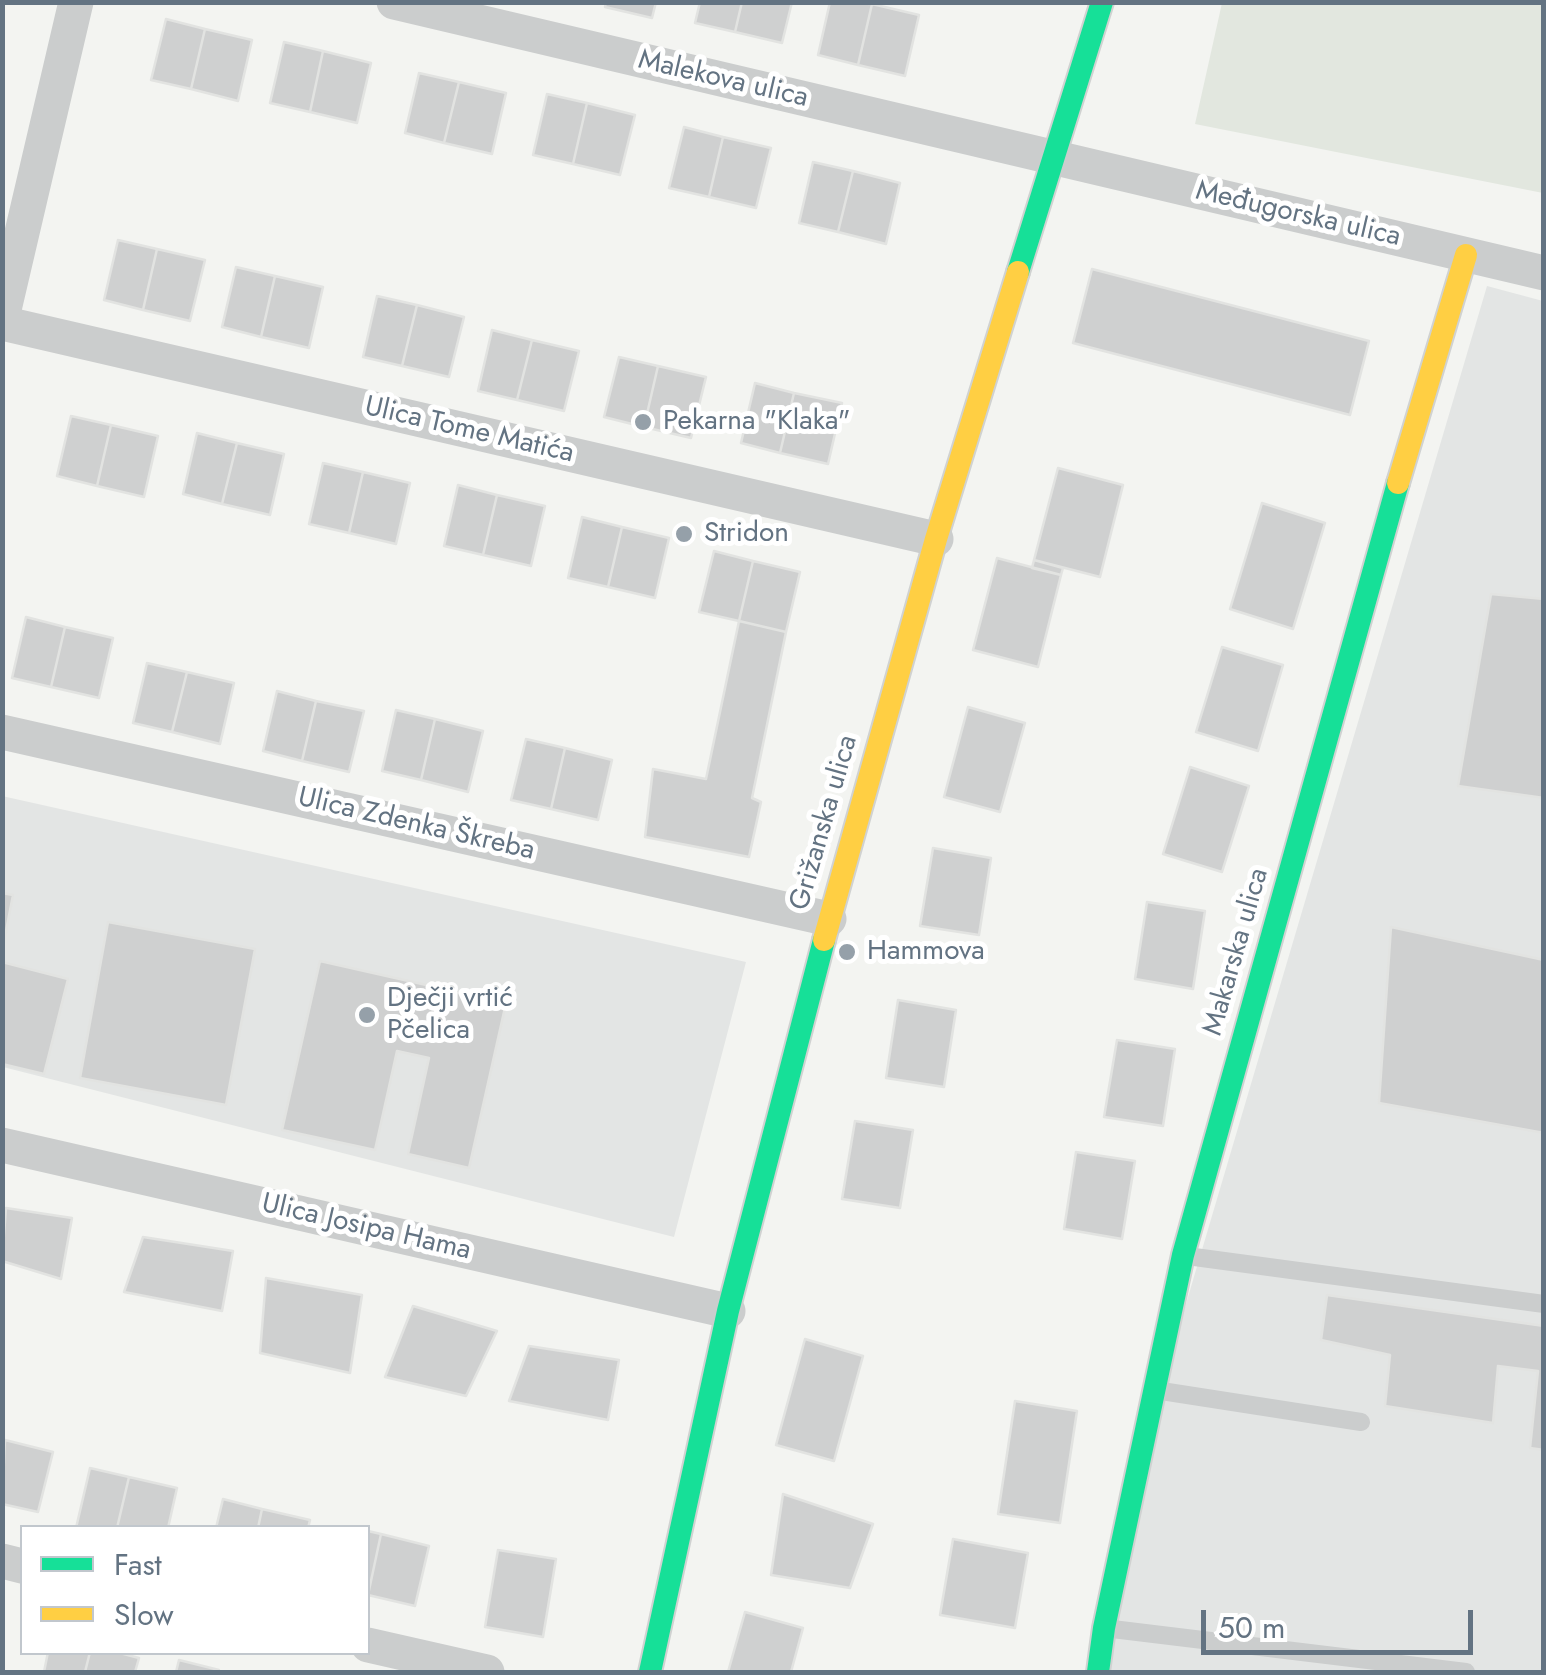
<!DOCTYPE html>
<html>
<head>
<meta charset="utf-8">
<style>
	body { margin:0 }
	#map { position:relative; width:1546px; height:1675px; overflow:hidden; background:#f3f4f1; font-family:Jost,sans-serif }
	canvas { display:block }
	.frame { position:absolute; inset:0; border:5px solid #637382; pointer-events:none }
	.legend { position:absolute; left:20px; top:1525px; width:350px; height:130px; box-sizing:border-box; background:#fff; border:2px solid #c1c7cd; margin:0; padding:12px 18px; list-style:none; font-size:30px; color:#637382 }
	.legend li { display:flex; align-items:center; gap:20px; height:50px }
	.legend b { width:50px; border:2px solid #c1c7cd }
	.scale { position:absolute; left:1201px; top:1610px; width:272px; height:45px; box-sizing:border-box; border:5px solid #637382; border-top:0; padding-left:12px; font-size:30px; line-height:35px; white-space:nowrap; color:#637382; -webkit-text-stroke:8px #fff; paint-order:stroke }
</style>
</head>
<body>
<div id="map">
<canvas width="1546" height="1675"></canvas>
<div class="frame"></div>
<ul class="legend">
<li><b style="height:12px;background:#16e098"></b>Fast</li>
<li><b style="height:12px;background:#ffcf43"></b>Slow</li>
</ul>
<div class="scale">50 m</div>
</div>
<script>
const ctx = document.querySelector('canvas').getContext('2d');
ctx.lineJoin = 'round';
function fill(path, color) {
  ctx.fillStyle = color;
  ctx.fill(path, 'evenodd');
}
function shape(rows) {
  const path = new Path2D();
  for (const r of rows) {
    path.moveTo(r[0], r[1]);
    for (let i = 2; i < r.length; i += 2) path.lineTo(r[i], r[i + 1]);
  }
  return path;
}
function stroke(path, color, width, dash) {
  ctx.strokeStyle = color;
  ctx.lineWidth = width;
  ctx.lineCap = dash ? 'butt' : 'round';
  ctx.setLineDash(dash || []);
  ctx.stroke(path);
}
function label(font, color, halo, rows, align = 'center') {
  ctx.font = font + ' Jost,sans-serif';
  ctx.lineWidth = 10;
  ctx.setLineDash([]);
  ctx.textBaseline = 'middle';
  ctx.strokeStyle = halo;
  ctx.fillStyle = color;
  for (const [text, x, y, turn = 0] of rows) {
    ctx.save();
    ctx.translate(x, y);
    ctx.rotate((+turn || 0) * Math.PI / 180);
    ctx.textAlign = isNaN(turn) ? turn : align;
    if (halo) ctx.strokeText(text, 0, 0);
    ctx.fillText(text, 0, 0);
    ctx.restore();
  }
}
const built = shape([
	[1487,286,1543,301,1543,1672,1105,1672,1167,1368],
	[2,796,746,962,674,1237,3,1067]
]);
const green = shape([
	[1222,3,1543,3,1543,193,1195,124]
]);
const building = shape([
	[606,2,656,2,652,18,605,7,606,2],
	[700,2,742,2,735,32,695,23,700,2],
	[742,2,792,2,782,43,735,32,742,2],
	[830,2,872,4,858,65,818,55,830,2],
	[872,4,919,15,905,76,858,65,872,4],
	[166,19,205,29,191,89,151,80,166,19],
	[205,29,252,40,238,101,191,89,205,29],
	[284,42,323,51,310,112,270,103,284,42],
	[323,51,371,63,357,123,310,112,323,51],
	[419,73,459,82,444,143,405,133,419,73],
	[459,82,506,93,492,154,444,143,459,82],
	[547,94,587,103,573,164,533,155,547,94],
	[587,103,635,115,620,175,573,164,587,103],
	[684,127,723,137,709,197,669,188,684,127],
	[723,137,771,148,756,208,709,197,723,137],
	[813,162,853,171,838,232,799,223,813,162],
	[853,171,900,183,886,244,838,232,853,171],
	[118,240,157,249,143,310,104,300,118,240],
	[157,249,205,260,190,321,143,310,157,249],
	[236,267,275,276,261,337,222,327,236,267],
	[1092,269,1369,341,1350,415,1073,343,1092,269],
	[275,276,323,287,309,348,261,337,275,276],
	[377,296,417,305,402,366,363,357,377,296],
	[417,305,464,317,449,377,402,366,417,305],
	[492,330,532,340,517,400,478,391,492,330],
	[532,340,579,351,564,411,517,400,532,340],
	[619,357,658,366,644,427,604,417,619,357],
	[658,366,706,377,691,438,644,427,658,366],
	[755,383,794,393,780,453,741,443,755,383],
	[794,393,842,403,828,464,780,453,794,393],
	[71,416,111,425,97,486,57,476,71,416],
	[111,425,158,436,144,497,97,486,111,425],
	[197,433,237,443,222,504,183,494,197,433],
	[237,443,284,454,270,515,222,504,237,443],
	[323,463,363,472,349,533,309,524,323,463],
	[1058,468,1123,485,1100,577,1034,560,1058,468],
	[363,472,410,483,396,544,349,533,363,472],
	[458,485,497,495,483,555,444,546,458,485],
	[497,495,545,506,531,566,483,555,497,495],
	[1262,503,1325,523,1293,629,1230,609,1262,503],
	[582,517,622,527,608,587,568,578,582,517],
	[622,527,669,538,655,598,608,587,622,527],
	[714,551,753,561,739,621,699,612,714,551],
	[997,558,1061,575,1038,667,973,650,997,558],
	[1034,560,1063,568,1061,575,1032,568,1034,560],
	[753,561,800,572,786,632,739,621,753,561],
	[1491,594,1544,599,1544,798,1458,786,1491,594],
	[26,617,65,627,51,687,12,678,26,617],
	[739,621,786,632,752,798,761,802,749,857,645,837,653,769,706,779,739,621],
	[65,627,113,638,99,698,51,687,65,627],
	[1222,647,1283,665,1258,751,1196,732,1222,647],
	[147,663,187,672,172,732,133,723,147,663],
	[187,672,234,683,220,744,172,732,187,672],
	[277,691,316,701,302,761,263,751,277,691],
	[316,701,364,711,349,772,302,761,316,701],
	[968,707,1025,723,1000,812,944,797,968,707],
	[396,710,435,719,421,780,382,771,396,710],
	[435,719,483,731,468,792,421,780,435,719],
	[526,739,565,748,551,809,511,800,526,739],
	[565,748,612,760,598,820,551,809,565,748],
	[1190,767,1249,786,1222,872,1163,854,1190,767],
	[933,848,991,858,979,935,920,926,933,848],
	[2,893,13,895,2,952,2,893],
	[1147,902,1205,911,1193,989,1135,979,1147,902],
	[108,922,255,949,226,1105,80,1078,108,922],
	[1391,927,1544,960,1544,1133,1379,1103,1391,927],
	[320,961,506,1003,469,1168,408,1154,429,1058,397,1051,375,1150,282,1130,320,961],
	[2,962,68,979,44,1074,2,1064,2,962],
	[898,1000,956,1010,944,1087,886,1078,898,1000],
	[1117,1040,1175,1049,1163,1126,1104,1117,1117,1040],
	[855,1121,913,1130,900,1208,842,1199,855,1121],
	[1076,1152,1135,1161,1122,1239,1064,1229,1076,1152],
	[6,1208,72,1218,61,1279,2,1261,6,1208],
	[143,1237,233,1251,222,1311,124,1292,143,1237],
	[266,1278,362,1295,350,1373,260,1353,266,1278],
	[1327,1295,1544,1326,1544,1450,1530,1448,1538,1371,1498,1366,1493,1423,1385,1406,1390,1355,1321,1340,1327,1295],
	[413,1306,497,1331,466,1396,385,1377,413,1306],
	[805,1339,863,1356,834,1461,776,1445,805,1339],
	[529,1346,619,1360,608,1420,509,1401,529,1346],
	[1015,1401,1077,1411,1060,1523,998,1514,1015,1401],
	[5,1440,53,1452,38,1512,2,1504,5,1440],
	[90,1468,129,1477,117,1528,76,1528,90,1468],
	[129,1477,177,1488,168,1528,117,1528,129,1477],
	[783,1494,873,1524,850,1588,771,1575,783,1494],
	[223,1499,262,1509,258,1528,216,1528,223,1499],
	[262,1509,310,1520,308,1528,258,1528,262,1509],
	[368,1531,381,1534,368,1595,368,1531],
	[381,1534,429,1546,415,1606,368,1595,381,1534],
	[953,1539,1028,1553,1015,1628,940,1615,953,1539],
	[498,1550,556,1559,543,1637,485,1627,498,1550],
	[745,1612,803,1628,791,1672,728,1672,745,1612],
	[48,1652,90,1652,85,1672,44,1672,48,1652],
	[90,1652,116,1652,139,1658,135,1672,85,1672,90,1652],
	[179,1660,219,1670,219,1672,176,1672,179,1660]
]);
const lane = shape([
	[1187,1256,1544,1304],
	[1155,1390,1361,1422],
	[1104,1628,1466,1672]
]);
const street = shape([
	[394,2,1544,273],
	[2,318,76,2],
	[2,323,936,539],
	[2,732,829,919],
	[2,1145,728,1311],
	[2,1561,22,1566],
	[368,1645,487,1672]
]);
const fast = shape([
	[1018,272,1102,2],
	[650,1672,728,1311,824,940],
	[1098,1672,1104,1628,1183,1255,1398,483]
]);
const slow = shape([
	[1398,483,1466,255],
	[824,940,936,539,1018,272]
]);
const markers = [
	[643,422,10,"#95a0a9"],
	[684,534,10,"#95a0a9"],
	[847,952,10,"#95a0a9"],
	[367,1015,10,"#95a0a9"]
];
const streetNames = [
	["Malekova ulica",723,80,13],
	["Međugorska ulica",1298,215,13],
	["Ulica Tome Matića",469,431,13],
	["Grižanska ulica",825,823,-74],
	["Ulica Zdenka Škreba",416,825,13],
	["Makarska ulica",1237,952,-74],
	["Ulica Josipa Hama",366,1228,13]
];
const poiNames = [
	["Pekarna \"Klaka\"",663,422],
	["Stridon",704,534],
	["Hammova",867,952],
	["Dječji vrtić",387,999],
	["Pčelica",387,1031]
];
fill(built, '#e3e5e4');
fill(green, '#e2e7df');
fill(building, '#cfd0d0');
stroke(building, '#e2e3e1', 2.5);
stroke(fast, '#d0d2d1', 26);
stroke(slow, '#d0d2d1', 26);
stroke(lane, '#cbcdcd', 18);
stroke(street, '#cbcdcd', 35);
stroke(fast, '#16e098', 22);
stroke(slow, '#ffcf43', 22);
for (const [x, y, r, color] of markers) {
  const dot = new Path2D();
  dot.arc(x, y, r, 0, 2 * Math.PI);
  ctx.fillStyle = color;
  ctx.fill(dot);
  stroke(dot, '#fff', 4);
}
label('28px', '#637382', '#fff', streetNames);
label('28px', '#637382', '#fff', poiNames, 'left');
</script>
</body>
</html>
